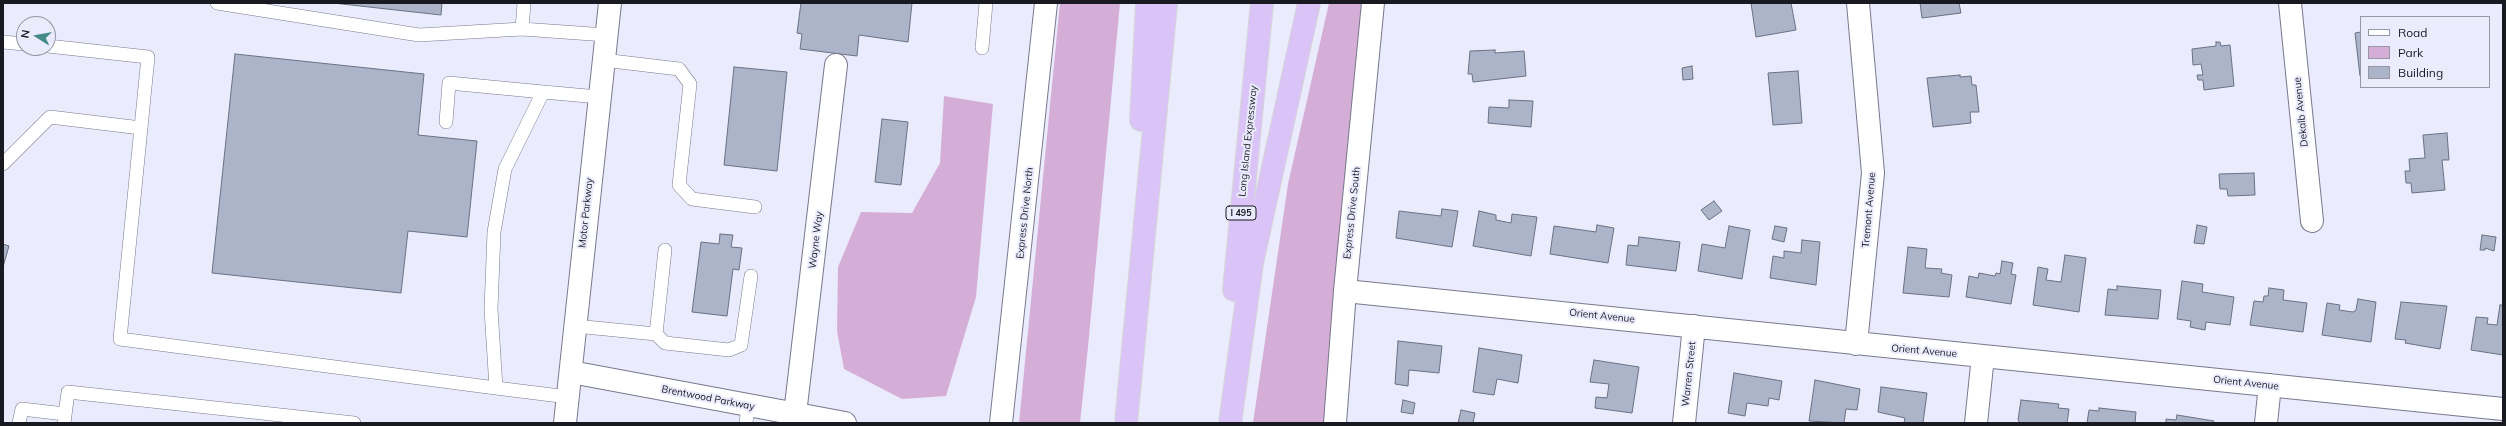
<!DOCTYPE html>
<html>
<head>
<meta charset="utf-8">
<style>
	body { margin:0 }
	#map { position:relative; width:2506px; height:426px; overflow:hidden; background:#ebebfe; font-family:Mulish,sans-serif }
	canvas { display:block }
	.frame { position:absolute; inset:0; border:4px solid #191921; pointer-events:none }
	.legend { position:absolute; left:2360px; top:16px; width:130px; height:72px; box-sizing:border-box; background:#ebebfe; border:1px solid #9797a6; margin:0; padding:5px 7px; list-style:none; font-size:12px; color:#191921 }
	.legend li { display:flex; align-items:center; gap:8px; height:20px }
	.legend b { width:20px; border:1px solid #9797a6 }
	.north { position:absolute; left:16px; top:16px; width:40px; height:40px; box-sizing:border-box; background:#ebebfe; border:1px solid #9797a6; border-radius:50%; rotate:281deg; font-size:11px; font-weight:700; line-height:16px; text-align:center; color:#191921 }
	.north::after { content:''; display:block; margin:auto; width:14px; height:18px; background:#448b88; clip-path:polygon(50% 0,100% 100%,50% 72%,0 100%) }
</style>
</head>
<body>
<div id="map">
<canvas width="2506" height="426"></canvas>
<div class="frame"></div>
<ul class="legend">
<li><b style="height:5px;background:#fff"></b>Road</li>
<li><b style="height:11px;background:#d5aed7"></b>Park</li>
<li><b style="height:11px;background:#abb4c8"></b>Building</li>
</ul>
<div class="north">N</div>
</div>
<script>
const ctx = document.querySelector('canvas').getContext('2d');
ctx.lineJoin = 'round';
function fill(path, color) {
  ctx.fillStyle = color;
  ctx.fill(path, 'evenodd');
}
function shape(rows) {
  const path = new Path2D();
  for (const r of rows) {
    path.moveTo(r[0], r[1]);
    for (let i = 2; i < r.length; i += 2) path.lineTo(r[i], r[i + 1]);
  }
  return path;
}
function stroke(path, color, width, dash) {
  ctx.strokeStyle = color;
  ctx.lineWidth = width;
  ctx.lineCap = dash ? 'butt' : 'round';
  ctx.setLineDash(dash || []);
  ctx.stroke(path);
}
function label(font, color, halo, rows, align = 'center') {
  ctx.font = font + ' Mulish,sans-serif';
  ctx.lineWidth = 4;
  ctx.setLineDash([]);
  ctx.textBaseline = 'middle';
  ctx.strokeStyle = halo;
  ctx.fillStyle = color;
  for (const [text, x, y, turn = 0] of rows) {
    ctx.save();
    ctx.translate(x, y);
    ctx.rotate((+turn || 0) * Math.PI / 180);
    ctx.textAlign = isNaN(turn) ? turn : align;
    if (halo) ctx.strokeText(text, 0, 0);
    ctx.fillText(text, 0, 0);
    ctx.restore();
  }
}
const green = shape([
	[1060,3,1120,3,1088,347,1080,423,1019,423],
	[1329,3,1364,3,1326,423,1253,423,1288,184],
	[944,96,993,104,976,297,946,396,902,399,844,369,837,331,838,267,861,212,912,213,940,163]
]);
const building = shape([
	[333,3,442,3,441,15,333,3],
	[801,3,912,3,908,42,859,35,857,56,800,49,802,34,797,33,801,3],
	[1751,3,1791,3,1796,30,1756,37,1751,3],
	[1920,3,1959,3,1961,13,1922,18,1920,3],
	[2361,32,2361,76,2360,76,2355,33,2361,32],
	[2216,42,2220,42,2221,46,2230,45,2234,86,2204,90,2203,80,2198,80,2197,75,2203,75,2201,64,2193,65,2192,49,2216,46,2216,42],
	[1495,50,1495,53,1524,51,1526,76,1473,82,1472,74,1468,74,1470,51,1495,50],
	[235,54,424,74,418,135,477,141,467,237,408,231,401,293,212,273,235,54],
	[1692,66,1693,79,1683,80,1682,68,1692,66],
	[734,67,787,72,777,171,724,165,734,67],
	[1798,71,1802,123,1773,125,1768,73,1798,71],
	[1960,75,1960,77,1971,76,1972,85,1976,85,1979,112,1970,112,1971,123,1933,127,1927,78,1960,75],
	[1509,100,1533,101,1531,127,1488,123,1489,107,1509,108,1509,100],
	[882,119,908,122,901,185,875,182,882,119],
	[2447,133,2449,160,2442,160,2445,190,2412,193,2411,183,2406,183,2405,171,2410,171,2409,159,2425,158,2423,135,2447,133],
	[2254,173,2255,195,2228,196,2227,189,2220,189,2219,174,2254,173],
	[1714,201,1722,211,1709,220,1701,210,1714,201],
	[1442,209,1458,211,1452,247,1396,238,1399,211,1441,216,1442,209],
	[1479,211,1496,215,1496,220,1511,223,1512,214,1537,217,1531,256,1473,246,1479,211],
	[1597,225,1614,228,1608,263,1550,254,1554,226,1596,232,1597,225],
	[2197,225,2207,227,2204,244,2194,243,2197,225],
	[1729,226,1750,230,1742,279,1698,271,1702,244,1725,248,1729,226],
	[1775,226,1787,228,1784,242,1772,239,1775,226],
	[720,234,733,235,731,247,742,248,739,270,733,269,727,316,692,312,701,242,719,244,720,234],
	[2482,235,2496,237,2494,251,2485,248,2485,250,2480,250,2482,235],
	[1639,237,1680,242,1676,271,1626,265,1628,245,1638,246,1639,237],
	[1802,240,1820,242,1816,285,1770,278,1773,256,1784,258,1784,251,1801,253,1802,240],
	[3,244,9,246,3,267,3,244],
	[1908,247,1927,249,1925,268,1942,269,1941,273,1952,275,1949,297,1903,293,1908,247],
	[2065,255,2086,258,2079,312,2033,305,2038,267,2048,269,2046,280,2061,282,2065,255],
	[2002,261,2013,263,2011,274,2016,275,2011,304,1966,297,1969,276,1978,278,1979,273,1995,276,1996,273,2000,274,2002,261],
	[2182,281,2203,284,2202,292,2234,297,2230,325,2206,322,2205,330,2190,327,2191,321,2177,319,2182,281],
	[2117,286,2161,290,2158,319,2105,315,2108,289,2117,290,2117,286],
	[2269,288,2284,290,2283,300,2307,303,2303,332,2250,325,2254,301,2263,302,2264,296,2268,296,2269,288],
	[2358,299,2376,302,2371,342,2322,335,2327,303,2340,305,2339,310,2353,312,2356,310,2358,299],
	[2401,302,2447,306,2440,349,2405,343,2406,340,2395,339,2401,302],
	[2500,305,2503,305,2503,355,2471,350,2476,317,2488,318,2487,324,2497,325,2500,305],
	[1398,341,1442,346,1439,373,1409,370,1408,386,1395,384,1398,341],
	[1479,348,1522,355,1518,383,1497,379,1494,395,1473,392,1479,348],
	[1594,360,1639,367,1632,413,1595,408,1596,397,1607,398,1609,384,1590,382,1594,360],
	[1734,373,1782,381,1779,400,1769,398,1768,406,1747,403,1745,416,1728,413,1734,373],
	[1815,380,1860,389,1857,410,1846,409,1844,423,1809,421,1815,380],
	[1881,387,1927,393,1923,423,1904,423,1905,418,1878,412,1881,387],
	[1403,400,1415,403,1413,414,1401,412,1403,400],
	[2021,400,2059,404,2058,408,2069,409,2067,423,2020,423,2018,420,2021,400],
	[2099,408,2136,412,2135,423,2087,423,2089,410,2099,411,2099,408],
	[1461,410,1475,413,1473,423,1458,423,1461,410],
	[2177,415,2214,421,2213,423,2166,423,2166,419,2176,420,2177,415]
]);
const service = shape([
	[217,3,419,35,522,29,606,35],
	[522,29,524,3],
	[3,42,24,44],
	[48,46,148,57,120,339,496,388],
	[982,48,986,3],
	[603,60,679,69,690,84,679,185,692,199,755,207],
	[446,122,449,83,543,92],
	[3,164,50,117,141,128],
	[575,326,656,334,665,343,729,350,741,345,751,276],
	[656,334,665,250],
	[568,397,496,388,491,309,494,232,505,169,543,92,599,97],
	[19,423,22,409,65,414],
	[64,423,68,392,354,423],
	[746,423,748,406]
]);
const minor = shape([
	[2290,3,2312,221],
	[1345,291,2503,409],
	[1856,344,1873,173,1858,3],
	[571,372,845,423],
	[795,414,836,65],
	[1684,423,1694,326],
	[1976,423,1983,356],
	[2266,423,2270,385]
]);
const secondary = shape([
	[565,423,610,3],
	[1001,423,1046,3],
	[1335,423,1345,291,1373,3]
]);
const motorway = shape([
	[1141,120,1147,3],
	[1234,290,1262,3],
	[1126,423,1166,3],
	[1230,423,1252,263,1309,3]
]);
const shields = [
	[1241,213,30]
];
const shieldNames = [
	["I 495",1241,213]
];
const streetNames = [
	["Dekalb Avenue",2301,112,-96],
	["Long Island Expressway",1248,141,-84],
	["Tremont Avenue",1869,210,-85],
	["Motor Parkway",586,213,-84],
	["Express Drive North",1025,213,-84],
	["Express Drive South",1352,213,-84],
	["Wayne Way",816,240,-83],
	["Orient Avenue",1602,316,6],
	["Orient Avenue",1924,351,5],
	["Warren Street",1689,374,-84],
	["Orient Avenue",2246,383,6],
	["Brentwood Parkway",708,398,11]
];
fill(green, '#d5aed7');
fill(building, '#abb4c8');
stroke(building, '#697184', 1);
stroke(service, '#79788d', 14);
stroke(minor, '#79788d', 24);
stroke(secondary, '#79788d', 24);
stroke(motorway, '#d6d6d7', 24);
stroke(service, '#fff', 13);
stroke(minor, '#fff', 22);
stroke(secondary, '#fff', 22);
stroke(motorway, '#dac3f7', 22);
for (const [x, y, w] of shields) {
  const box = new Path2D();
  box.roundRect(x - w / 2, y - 7, w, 14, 3);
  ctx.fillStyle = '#ebebfe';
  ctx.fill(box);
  stroke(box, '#191921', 1);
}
label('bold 9px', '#191921', null, shieldNames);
label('10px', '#191921', '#ebebfe', streetNames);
</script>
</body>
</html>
